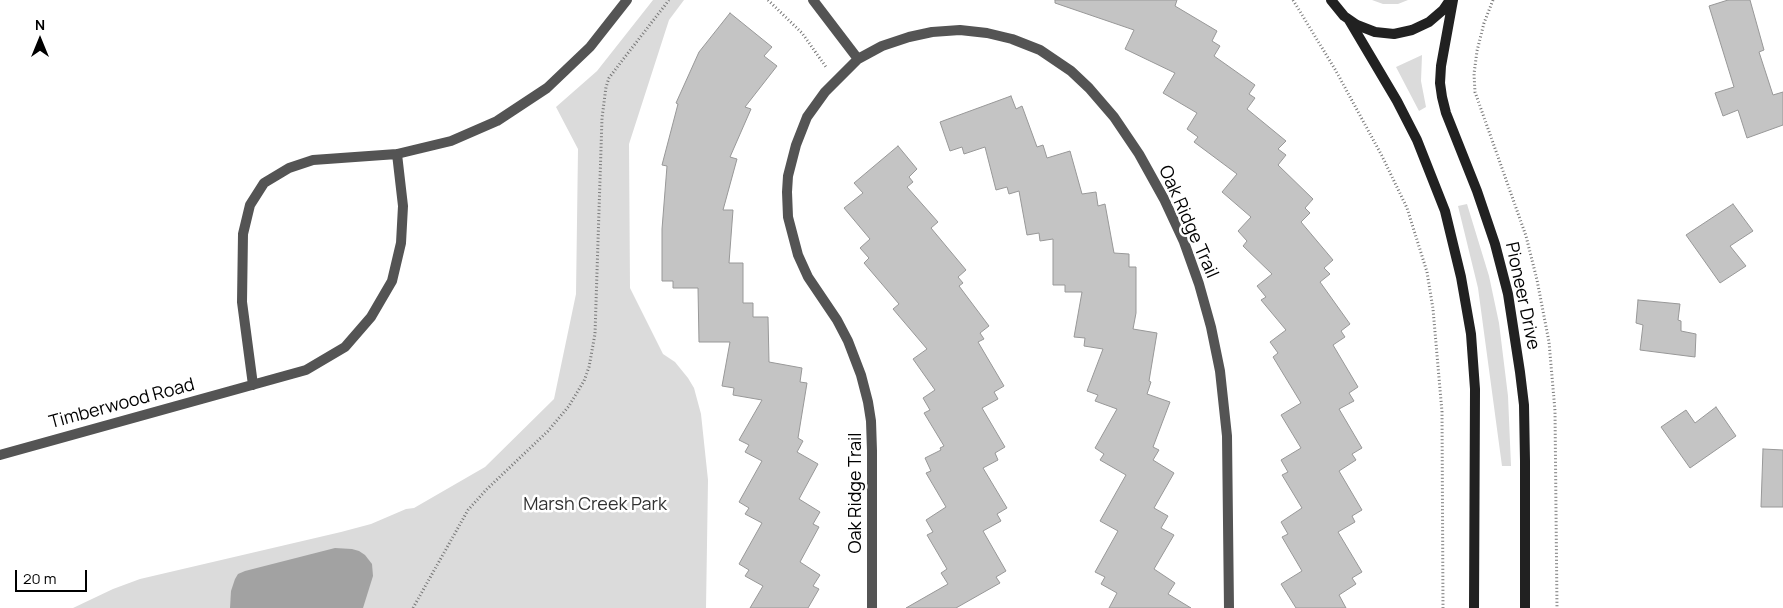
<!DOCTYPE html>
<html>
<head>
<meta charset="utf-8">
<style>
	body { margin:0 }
	#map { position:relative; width:1783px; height:608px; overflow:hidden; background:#fff; font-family:Manrope,sans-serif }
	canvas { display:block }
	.north { position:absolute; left:15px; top:15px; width:50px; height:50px; -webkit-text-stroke:4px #fff; paint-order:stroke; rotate:0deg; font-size:14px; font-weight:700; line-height:20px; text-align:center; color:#000 }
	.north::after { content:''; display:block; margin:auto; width:18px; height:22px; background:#000; clip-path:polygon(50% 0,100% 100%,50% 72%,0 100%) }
	.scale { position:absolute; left:15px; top:570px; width:72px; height:22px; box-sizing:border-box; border:2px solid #000; border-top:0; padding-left:6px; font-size:15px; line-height:18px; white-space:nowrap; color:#000; -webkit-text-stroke:4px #fff; paint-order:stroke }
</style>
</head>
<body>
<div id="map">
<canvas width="1783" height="608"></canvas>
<div class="north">N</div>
<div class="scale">20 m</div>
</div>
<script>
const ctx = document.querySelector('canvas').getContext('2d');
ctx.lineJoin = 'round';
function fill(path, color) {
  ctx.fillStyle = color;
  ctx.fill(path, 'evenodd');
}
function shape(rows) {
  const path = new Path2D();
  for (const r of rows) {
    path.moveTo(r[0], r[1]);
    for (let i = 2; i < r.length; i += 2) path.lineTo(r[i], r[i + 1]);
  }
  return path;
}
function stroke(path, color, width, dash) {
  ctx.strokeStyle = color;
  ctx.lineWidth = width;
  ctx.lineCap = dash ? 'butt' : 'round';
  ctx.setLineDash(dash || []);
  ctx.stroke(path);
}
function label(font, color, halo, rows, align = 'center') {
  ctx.font = font + ' Manrope,sans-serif';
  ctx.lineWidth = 5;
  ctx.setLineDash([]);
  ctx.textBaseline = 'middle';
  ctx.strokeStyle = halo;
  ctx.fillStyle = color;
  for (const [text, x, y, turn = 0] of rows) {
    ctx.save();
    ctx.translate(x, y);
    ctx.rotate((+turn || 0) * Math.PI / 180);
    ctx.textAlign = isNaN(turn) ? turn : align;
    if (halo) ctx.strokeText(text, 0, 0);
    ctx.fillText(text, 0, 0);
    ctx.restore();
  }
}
const green = shape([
	[653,0,684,0,669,20,629,144,630,288,663,354,675,362,688,378,694,388,701,414,708,480,706,608,73,608,113,589,140,579,341,532,371,524,406,509,414,508,485,467,554,399,576,294,578,149,556,107,597,71],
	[1372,0,1408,0,1398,4,1383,4],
	[1422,55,1421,81,1426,107,1419,111,1396,67],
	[1467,204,1489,276,1499,323,1508,396,1511,466,1502,466,1478,288,1458,206]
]);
const water = shape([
	[335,548,352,549,359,551,365,555,372,564,373,576,363,608,230,608,231,591,235,579,238,574,245,571]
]);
const building = shape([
	[1055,0,1177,0,1175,6,1217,31,1212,41,1220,46,1214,56,1255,85,1249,94,1255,98,1247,109,1286,141,1278,149,1286,155,1278,165,1313,199,1305,208,1310,213,1301,222,1333,260,1324,268,1330,274,1320,282,1350,324,1341,331,1345,337,1333,345,1358,387,1349,393,1354,401,1339,409,1362,448,1352,454,1356,460,1339,471,1362,510,1352,516,1355,522,1338,532,1362,572,1352,578,1356,584,1339,595,1346,608,1296,608,1281,584,1302,571,1282,537,1288,534,1281,522,1302,508,1282,475,1288,472,1281,460,1301,448,1281,415,1301,403,1273,357,1278,353,1270,342,1286,330,1261,300,1266,297,1257,286,1272,274,1243,246,1247,241,1238,231,1251,217,1222,192,1237,174,1194,142,1198,137,1187,129,1197,113,1163,93,1175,73,1125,49,1134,30,1055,3,1055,0],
	[1728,0,1750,0,1764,50,1759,52,1773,95,1783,92,1783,125,1747,138,1738,110,1723,116,1715,93,1734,87,1709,6,1728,0],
	[730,13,772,47,764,56,777,66,745,107,751,109,730,157,737,159,723,210,733,210,729,263,743,263,743,303,753,303,753,317,768,317,769,362,802,368,800,382,807,383,798,438,803,441,797,452,818,464,799,499,820,512,813,524,819,527,800,562,820,575,813,586,819,589,808,608,750,608,763,586,745,576,749,570,739,564,762,523,745,514,749,508,739,502,762,461,745,452,749,445,739,440,762,400,733,395,734,388,722,386,730,342,699,342,698,288,673,288,673,281,662,281,662,229,667,166,662,165,678,104,676,103,699,52,730,13],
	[1011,96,1016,109,1022,106,1037,147,1043,145,1047,158,1070,151,1082,194,1096,192,1098,206,1105,204,1114,253,1129,254,1129,267,1136,267,1136,313,1133,329,1157,333,1149,381,1151,382,1147,394,1170,402,1153,447,1159,450,1153,460,1174,473,1154,508,1168,516,1161,528,1174,535,1154,569,1175,583,1168,594,1191,608,1109,608,1117,593,1101,584,1105,577,1095,572,1118,531,1100,521,1126,475,1100,460,1104,454,1095,448,1117,409,1095,401,1098,395,1087,391,1103,349,1084,346,1085,338,1074,337,1082,292,1065,292,1065,285,1053,285,1053,239,1040,241,1039,233,1027,235,1019,191,1009,194,1007,187,996,190,985,147,964,154,962,147,950,151,940,122,1011,96],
	[898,146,917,169,909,177,913,182,907,187,938,222,931,228,966,270,958,277,963,283,959,286,989,326,980,333,984,339,978,342,1004,386,994,392,998,399,982,408,1005,447,995,453,998,460,983,468,1007,508,997,514,1001,521,983,531,1006,571,996,577,1000,583,956,608,906,608,948,584,941,573,947,569,927,535,933,532,926,520,946,507,926,473,931,471,925,458,941,450,940,448,944,446,924,413,930,410,923,398,935,390,913,359,927,349,893,309,899,304,864,263,869,258,860,248,870,239,844,208,863,193,854,183,898,146],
	[1733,204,1753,231,1730,246,1746,266,1720,283,1686,235,1733,204],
	[1638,300,1680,304,1678,320,1681,321,1681,331,1696,334,1695,357,1640,350,1643,325,1636,323,1638,300],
	[1716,407,1736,436,1690,468,1661,427,1686,410,1695,423,1716,407],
	[1763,449,1783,450,1783,507,1761,507,1763,449]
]);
const path = shape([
	[768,0,802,33,826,67],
	[1293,0,1336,71,1382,156,1407,208,1427,272,1433,309,1442,412,1443,608],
	[1493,0,1484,23,1477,51,1474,74,1475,92,1526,236,1537,280,1549,342,1555,411,1557,608],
	[413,608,468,510,486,490,548,431,569,406,584,381,589,367,595,334,602,118,606,87,609,78,618,66,669,0]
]);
const street = shape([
	[813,0,858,59],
	[253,385,242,302,243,234,250,205,264,183,289,168,313,160,397,154,451,141,497,121,547,88,590,47,627,0],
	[0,455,306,370,345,347,371,317,392,281,401,243,403,206,397,154],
	[872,608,872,451,871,421,868,402,861,375,848,341,837,320,808,277,798,255,788,217,787,192,788,176,796,145,807,117,825,92,858,59,882,46,909,37,932,32,960,30,987,33,1012,39,1040,50,1071,71,1089,88,1114,117,1139,154,1164,199,1184,242,1199,284,1211,327,1220,371,1227,436,1229,608]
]);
const secondary = shape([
	[1331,0,1344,16,1357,25,1375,32,1394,34,1412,30,1429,22,1443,10,1450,0],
	[1453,0,1441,66,1440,83,1442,97,1446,113,1477,191,1495,244,1508,294,1520,372,1524,405,1525,461,1525,608],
	[1349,20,1397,101,1417,140,1445,211,1461,277,1471,334,1475,389,1474,608]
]);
const streetNames = [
	["Oak Ridge Trail",1188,222,66],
	["Pioneer Drive",1522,296,78],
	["Timberwood Road",122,404,-15],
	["Oak Ridge Trail",856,493,-90]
];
const parkNames = [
	["Marsh Creek Park",595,505]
];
fill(green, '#dbdbdb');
fill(water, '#a2a2a2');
fill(building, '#c4c4c4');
stroke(building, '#989898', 1);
stroke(path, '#767676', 3, [1, 2.5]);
stroke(street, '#545454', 10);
stroke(secondary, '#212121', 10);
label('18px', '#000', '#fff', streetNames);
label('18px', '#323232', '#fff', parkNames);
</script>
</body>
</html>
